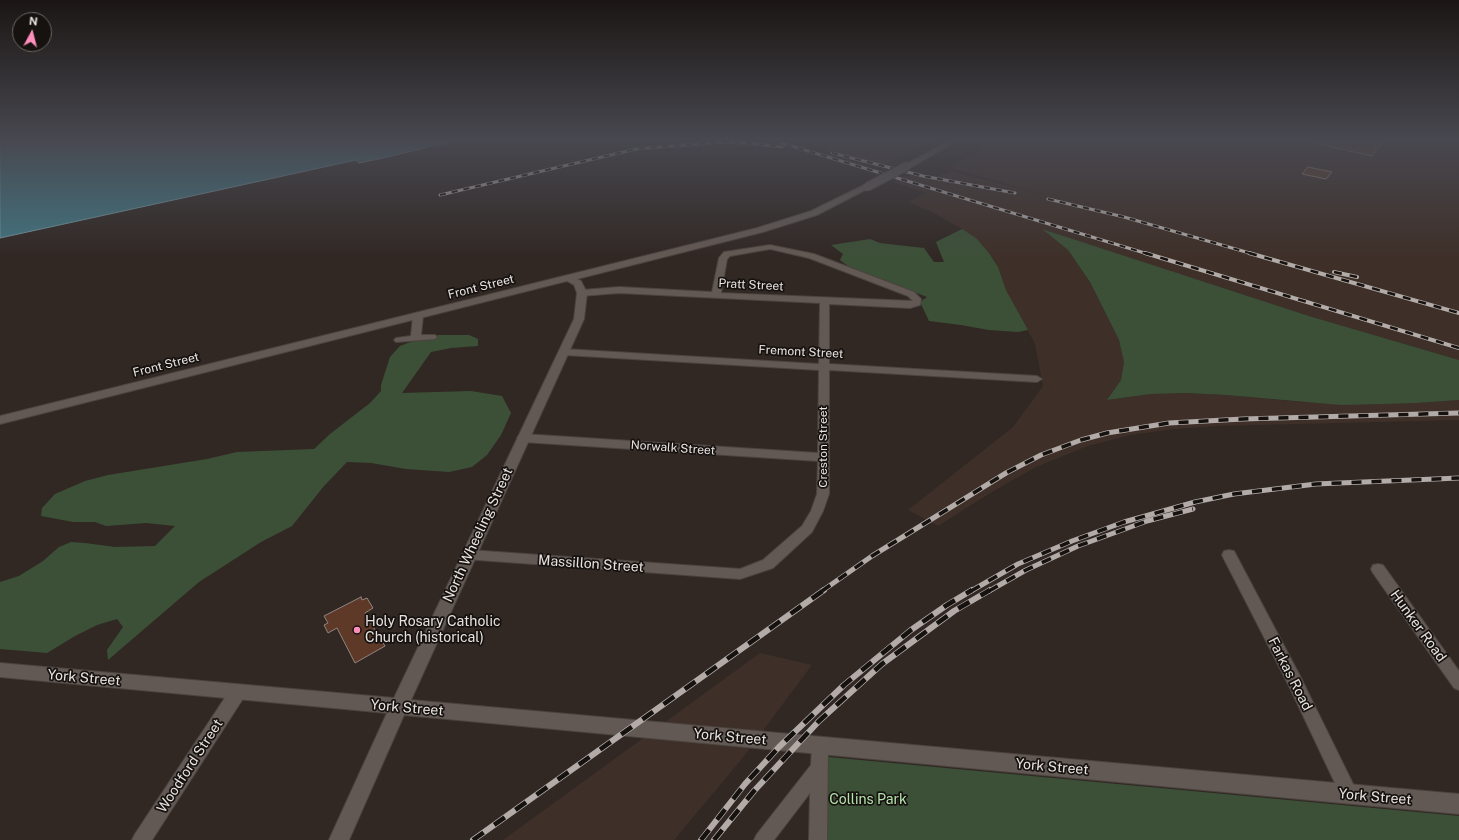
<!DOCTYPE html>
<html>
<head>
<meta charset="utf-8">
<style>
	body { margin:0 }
	#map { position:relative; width:1459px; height:840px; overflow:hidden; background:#312824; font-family:"Public Sans",sans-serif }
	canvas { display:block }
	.north { position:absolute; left:12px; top:12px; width:40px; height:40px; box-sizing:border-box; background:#161210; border:1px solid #6a6563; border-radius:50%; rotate:7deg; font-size:11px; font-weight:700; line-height:16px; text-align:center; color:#e8e2df }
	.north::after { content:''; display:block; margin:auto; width:14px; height:18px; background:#ff8eba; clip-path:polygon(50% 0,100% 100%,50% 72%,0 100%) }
</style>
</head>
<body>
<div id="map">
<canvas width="1459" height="840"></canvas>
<div class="north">N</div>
</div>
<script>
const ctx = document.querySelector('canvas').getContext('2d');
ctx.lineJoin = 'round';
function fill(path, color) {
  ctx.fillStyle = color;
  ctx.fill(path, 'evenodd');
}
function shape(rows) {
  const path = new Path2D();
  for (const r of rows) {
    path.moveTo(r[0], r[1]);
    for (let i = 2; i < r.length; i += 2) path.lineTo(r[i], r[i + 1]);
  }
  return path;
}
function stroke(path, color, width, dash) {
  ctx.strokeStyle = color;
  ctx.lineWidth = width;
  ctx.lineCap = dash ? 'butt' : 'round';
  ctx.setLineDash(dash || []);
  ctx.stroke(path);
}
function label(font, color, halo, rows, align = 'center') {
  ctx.font = font + ' "Public Sans",sans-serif';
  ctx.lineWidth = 3.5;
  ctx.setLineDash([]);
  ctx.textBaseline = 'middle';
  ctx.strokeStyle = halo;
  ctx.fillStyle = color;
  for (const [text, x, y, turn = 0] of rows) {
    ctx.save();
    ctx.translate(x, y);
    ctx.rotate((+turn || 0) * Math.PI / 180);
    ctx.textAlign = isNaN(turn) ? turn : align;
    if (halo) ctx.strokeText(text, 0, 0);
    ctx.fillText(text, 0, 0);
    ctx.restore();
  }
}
const built = shape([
	[798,141,932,141,882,166],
	[995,141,1459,141,1459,360,1309,316,1043,230,1068,250,1090,282,1119,340,1124,362,1121,380,1107,400,1151,394,1186,393,1226,395,1302,402,1417,403,1459,400,1459,420,1218,426,1174,429,1131,435,1088,446,1036,467,992,492,938,526,908,510,1013,427,1043,386,1035,344,1006,290,998,267,989,253,969,234,962,229,932,212,908,202,926,193,893,182,907,175,932,178,953,171,1056,198,950,168],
	[760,653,812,665,741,760,674,840,503,840]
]);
const green = shape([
	[962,229,976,238,989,253,998,267,1006,290,1028,330,1018,332,989,330,961,325,929,321,920,302,927,297,849,267,840,260,843,254,831,245,870,239,880,243,924,248,934,262,944,262,936,242],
	[1042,229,1309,316,1459,360,1459,400,1417,403,1341,405,1226,395,1186,393,1151,394,1107,400,1121,380,1124,362,1119,340,1090,282,1068,250],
	[439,335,469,335,478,339,478,346,451,348,431,352,402,393,471,391,502,396,511,413,501,435,487,455,472,467,449,472,406,469,371,463,347,462,324,486,292,526,261,542,199,582,108,660,107,650,123,627,117,619,97,625,75,636,47,653,0,649,0,582,19,576,43,561,59,547,71,542,85,543,115,547,155,546,175,526,146,523,106,526,95,522,73,522,41,516,42,508,55,494,85,481,108,475,207,459,237,452,314,449,330,434,370,403,381,391,381,385,390,357,400,346,416,340],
	[828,757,1459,816,1459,840,828,840]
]);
const water = shape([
	[0,141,453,141,379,159,359,163,356,160,0,238,0,141]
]);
const building = shape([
	[1318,141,1376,141,1382,142,1372,156,1318,144,1318,141],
	[1308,167,1332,172,1326,179,1302,174,1308,167],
	[361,597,362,600,367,598,373,608,365,613,385,646,355,663,337,628,328,633,324,625,328,623,324,616,361,597]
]);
const street = shape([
	[770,245,814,254,914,292,921,299,920,305,910,308,829,304,829,364,1037,376,1042,379,1037,382,829,370,829,494,823,511,812,532,773,568,740,579,464,559,462,555,464,551,469,550,740,569,763,560,802,526,811,511,817,494,818,461,523,442,519,441,517,438,519,435,523,434,818,453,819,370,564,355,559,352,564,349,819,364,820,303,619,293,582,296,578,293,582,290,619,287,712,292,719,258,724,252,770,245],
	[770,249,809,258,908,296,913,301,721,293,727,259,730,256,770,249],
	[418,313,423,316,421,335,435,335,437,337,435,339,396,342,394,340,396,338,411,336,413,316,418,313],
	[1229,550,1234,551,1300,676,1355,788,1358,794,1355,800,1349,803,1343,800,1289,686,1222,555,1224,551,1229,550],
	[1378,564,1383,565,1459,671,1459,690,1454,688,1373,573,1371,569,1373,565,1378,564],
	[238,685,244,687,246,692,244,697,152,840,132,840,135,834,232,687,238,685],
	[820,738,826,740,828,746,827,840,809,840,810,793,774,840,754,840,757,834,811,765,812,746,814,740,820,738]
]);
const secondary = shape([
	[949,141,957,141,910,168,907,168,903,166,949,141],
	[864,185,867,185,871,187,817,215,763,232,577,279,581,281,587,293,584,319,411,700,1459,794,1459,814,404,715,349,840,329,840,387,713,0,677,0,663,394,698,574,319,577,293,574,285,567,281,0,424,0,416,757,228,811,211,864,185]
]);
const railFar3 = shape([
	[775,141,1148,254],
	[832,153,923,176,1015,193],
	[440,195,636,149,721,142,749,143,782,147],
	[1048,199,1124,217,1253,254]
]);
const railFar2 = shape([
	[1145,253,1459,348],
	[1249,253,1459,313],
	[1334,272,1357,277]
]);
const railFar1 = shape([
	[822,591,872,556,1006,473,1041,455,1081,440,1107,433,1169,423,1243,419,1459,413],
	[971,591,1018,564,1072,541,1124,522,1195,502,1234,494,1316,484,1459,478],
	[989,591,1026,570,1078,546,1147,521,1193,509]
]);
const rail = shape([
	[473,840,824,590],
	[701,840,745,784,779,747,844,685,911,630,947,605,972,590],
	[714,840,754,791,819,721,882,664,954,611,990,590]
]);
const secondaryBridge = shape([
	[867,187,907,166]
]);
const markers = [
	[357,630,4,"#ff8eba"]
];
const streetNames = [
	["Pratt Street",751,285,3],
	["Front Street",481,287,-14],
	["Fremont Street",801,352,3],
	["Front Street",166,365,-14],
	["Creston Street",823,447,-90],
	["Norwalk Street",673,448,4]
];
const nearStreetnames = [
	["North Wheeling Street",478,535,-65],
	["Massillon Street",591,564,4],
	["Hunker Road",1418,626,54],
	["Farkas Road",1290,674,63],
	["York Street",84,678,5],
	["York Street",407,708,5],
	["York Street",730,737,5],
	["Woodford Street",190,766,-57],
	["York Street",1052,767,5],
	["York Street",1375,797,5]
];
const nearPoinames = [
	["Holy Rosary Catholic",365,622],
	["Church (historical)",365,638]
];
const nearParknames = [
	["Collins Park",868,800]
];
fill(built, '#3e2f28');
fill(green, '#3c5037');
fill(water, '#427682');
stroke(water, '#74969e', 1);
fill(building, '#5e3928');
stroke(building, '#908580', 1);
stroke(street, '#4b433f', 2);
stroke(secondary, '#4b433f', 2);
fill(street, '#635954');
fill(secondary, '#635954');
stroke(railFar3, '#b2aba8', 3);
stroke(railFar2, '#b2aba8', 4);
stroke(railFar1, '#b2aba8', 5);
stroke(rail, '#b2aba8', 6);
stroke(railFar3, '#161210', 2, [6]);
stroke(railFar2, '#161210', 2.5, [8]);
stroke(railFar1, '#161210', 3.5, [10]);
stroke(rail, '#161210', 4.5, [13]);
stroke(secondaryBridge, '#4b433f', 10, []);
stroke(secondaryBridge, '#635954', 8);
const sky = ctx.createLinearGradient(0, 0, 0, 259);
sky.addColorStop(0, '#1b1614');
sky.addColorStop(0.54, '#484850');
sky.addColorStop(1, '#48485000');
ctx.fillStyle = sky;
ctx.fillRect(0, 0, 1459, 259);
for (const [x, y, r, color] of markers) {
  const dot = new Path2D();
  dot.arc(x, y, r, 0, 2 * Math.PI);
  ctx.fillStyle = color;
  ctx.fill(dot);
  stroke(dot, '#161210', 1.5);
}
label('12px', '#e8e2df', '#161210', streetNames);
label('14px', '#e8e2df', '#161210', nearStreetnames);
label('14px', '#e8e2df', '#161210', nearPoinames, 'left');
label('14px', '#b5e2ab', '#161210', nearParknames);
</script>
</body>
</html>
